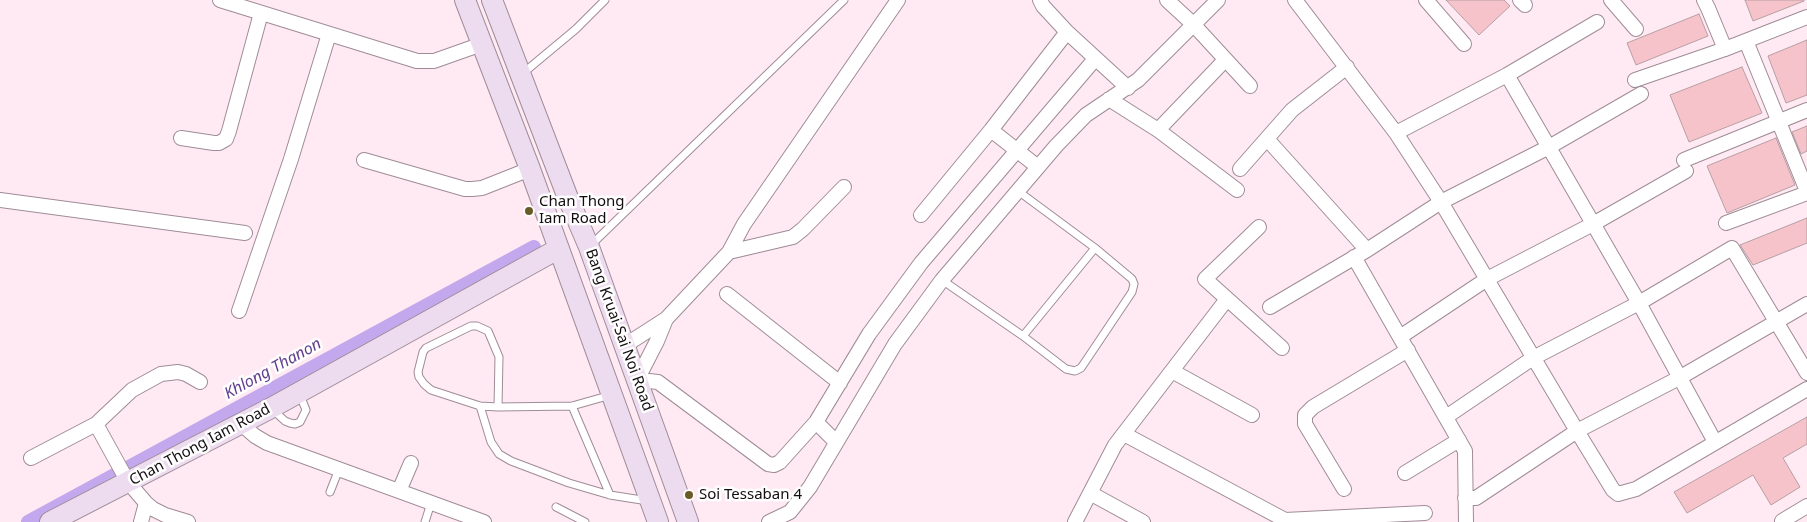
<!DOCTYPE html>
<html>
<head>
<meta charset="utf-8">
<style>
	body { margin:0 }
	canvas { display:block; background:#ffeaf4 }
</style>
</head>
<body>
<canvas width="1807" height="522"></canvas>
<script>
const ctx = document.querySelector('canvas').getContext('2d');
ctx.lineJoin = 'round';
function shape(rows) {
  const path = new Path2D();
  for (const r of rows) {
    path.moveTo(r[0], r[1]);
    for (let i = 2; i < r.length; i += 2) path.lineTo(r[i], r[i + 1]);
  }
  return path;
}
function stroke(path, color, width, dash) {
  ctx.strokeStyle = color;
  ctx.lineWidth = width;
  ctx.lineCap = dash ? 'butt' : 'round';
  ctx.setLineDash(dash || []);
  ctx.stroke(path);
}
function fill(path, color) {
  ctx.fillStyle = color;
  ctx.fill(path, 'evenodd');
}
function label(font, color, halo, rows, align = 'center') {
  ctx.font = font + ' "Noto Sans",sans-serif';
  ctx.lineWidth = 5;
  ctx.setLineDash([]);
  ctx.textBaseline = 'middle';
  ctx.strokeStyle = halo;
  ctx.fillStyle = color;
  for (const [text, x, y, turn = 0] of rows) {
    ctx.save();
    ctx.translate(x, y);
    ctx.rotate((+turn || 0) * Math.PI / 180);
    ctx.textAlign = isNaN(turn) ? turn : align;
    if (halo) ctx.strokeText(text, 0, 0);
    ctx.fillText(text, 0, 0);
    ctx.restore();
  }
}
const canal = shape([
	[28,522,534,247]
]);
const building = shape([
	[1446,0,1504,0,1510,6,1479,35,1446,0],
	[1745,0,1804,0,1804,1,1753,21,1745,0],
	[1699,14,1708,36,1636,65,1627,43,1699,14],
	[1807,40,1807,95,1786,103,1768,56,1807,40],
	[1742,67,1762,113,1689,142,1670,95,1742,67],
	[1807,126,1807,151,1801,154,1792,132,1807,126],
	[1776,138,1795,185,1727,213,1707,166,1776,138],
	[1807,218,1807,243,1753,265,1740,245,1807,218],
	[1807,417,1807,444,1783,458,1800,487,1771,505,1753,475,1687,513,1674,492,1807,417]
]);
const lane = shape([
	[522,74,576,29,605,0],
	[591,245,844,0],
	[942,280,1023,336,1066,369,1075,371,1081,368,1132,292,1134,284,1132,279,1095,248,1018,191],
	[1023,336,1095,248],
	[480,406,491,442,499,454,511,461,569,483,610,495,648,501],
	[572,406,610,495],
	[498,407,499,357,488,331,477,326,471,326,426,348,423,352,418,372,419,377,424,384,431,390,480,406,498,407,572,406,611,395],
	[272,409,285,421,290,423,295,424,300,422,306,410,300,395],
	[330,492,339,469],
	[556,507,585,522],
	[425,522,431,503]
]);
const street = shape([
	[220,0,417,61,434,61,482,44],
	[1040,0,1043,6,1067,32,1128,88],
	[1167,0,1193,24,1250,86],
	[1295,0,1396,133,1441,202,1577,431,1613,490,1618,494,1636,489,1807,389],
	[1426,0,1464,44],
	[1520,0,1525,5],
	[1611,0,1636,29],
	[1704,0,1708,8,1725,49],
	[1746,41,1807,191],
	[1507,75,1639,303,1715,442],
	[1635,80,1725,49,1807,17],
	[1109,99,1158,130,1237,190],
	[991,130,1038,167],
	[1158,130,1225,60],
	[1396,133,1507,75,1597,22],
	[181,138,214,143,219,143,226,139,229,131,261,13],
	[1267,139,1367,250],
	[364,160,465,189,472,189,482,188,530,169],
	[1684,160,1807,110],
	[1240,169,1292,110,1347,67],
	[0,200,245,233],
	[921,215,991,130,1067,32],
	[1726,223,1807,193],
	[1259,227,1205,279,1282,348],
	[729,252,793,237,803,229,844,187],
	[1354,257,1465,451,1466,522],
	[727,294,840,383],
	[1270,307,1367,250,1441,202,1549,147,1641,94],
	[239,311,291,159,329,34],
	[1400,337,1487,279,1593,224,1686,171],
	[624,346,666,319,729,252,744,224,898,0],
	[1172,371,1252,415],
	[637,380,657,341,666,319],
	[638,384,649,381,658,382,768,464,774,465,780,462,816,422,869,334,921,263,1095,59],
	[1446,417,1533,358,1639,303,1732,248,1807,373],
	[816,422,836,442],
	[240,423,255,436,267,443,484,522],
	[96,424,132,390,161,374,178,372,186,374,200,382],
	[1124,434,1285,520,1425,513],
	[31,458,96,424,128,482,146,503,153,509,165,515,188,522],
	[1405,473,1459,440],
	[1344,489,1305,424,1305,415,1313,407,1408,350],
	[399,491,411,463],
	[1090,493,1143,522],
	[1465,498,1476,498,1577,431,1679,378,1807,304],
	[1782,521,1807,506],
	[141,522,146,503],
	[769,522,790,512,810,487,895,344,942,280,1056,146,1086,115,1138,80,1218,0],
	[1075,522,1115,445,1227,299]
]);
const secondary = shape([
	[465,0,530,169,658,522],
	[492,0,568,198,589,247,688,522],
	[50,522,271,408,558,249]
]);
const markers = [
	[529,211,5,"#695b28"],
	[689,495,5,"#695b28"]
];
const poiNames = [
	["Chan Thong",539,202],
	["Iam Road",539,219],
	["Soi Tessaban 4",699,495]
];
const streetNames = [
	["Bang Kruai-Sai Noi Road",619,330,70],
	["Chan Thong Iam Road",200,445,-28]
];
const waterNames = [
	["Khlong Thanon",273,369,-29]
];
stroke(canal, '#c4a8ed', 14);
fill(building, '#f7c3cb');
stroke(building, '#b69fa3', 1);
stroke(lane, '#9f8c96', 9);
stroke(street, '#9f8c96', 16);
stroke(secondary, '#9f8c96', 22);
stroke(lane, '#fff', 7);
stroke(street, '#fff', 14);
stroke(secondary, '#eddcef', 20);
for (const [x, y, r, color] of markers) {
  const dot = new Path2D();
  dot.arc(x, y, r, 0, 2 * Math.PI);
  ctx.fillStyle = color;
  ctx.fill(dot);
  stroke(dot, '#fefefe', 2);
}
label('15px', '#130d10', '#fefefe', poiNames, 'left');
label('15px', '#130d10', '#fefefe', streetNames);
label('italic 16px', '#633e8f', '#fefefe', waterNames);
</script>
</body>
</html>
